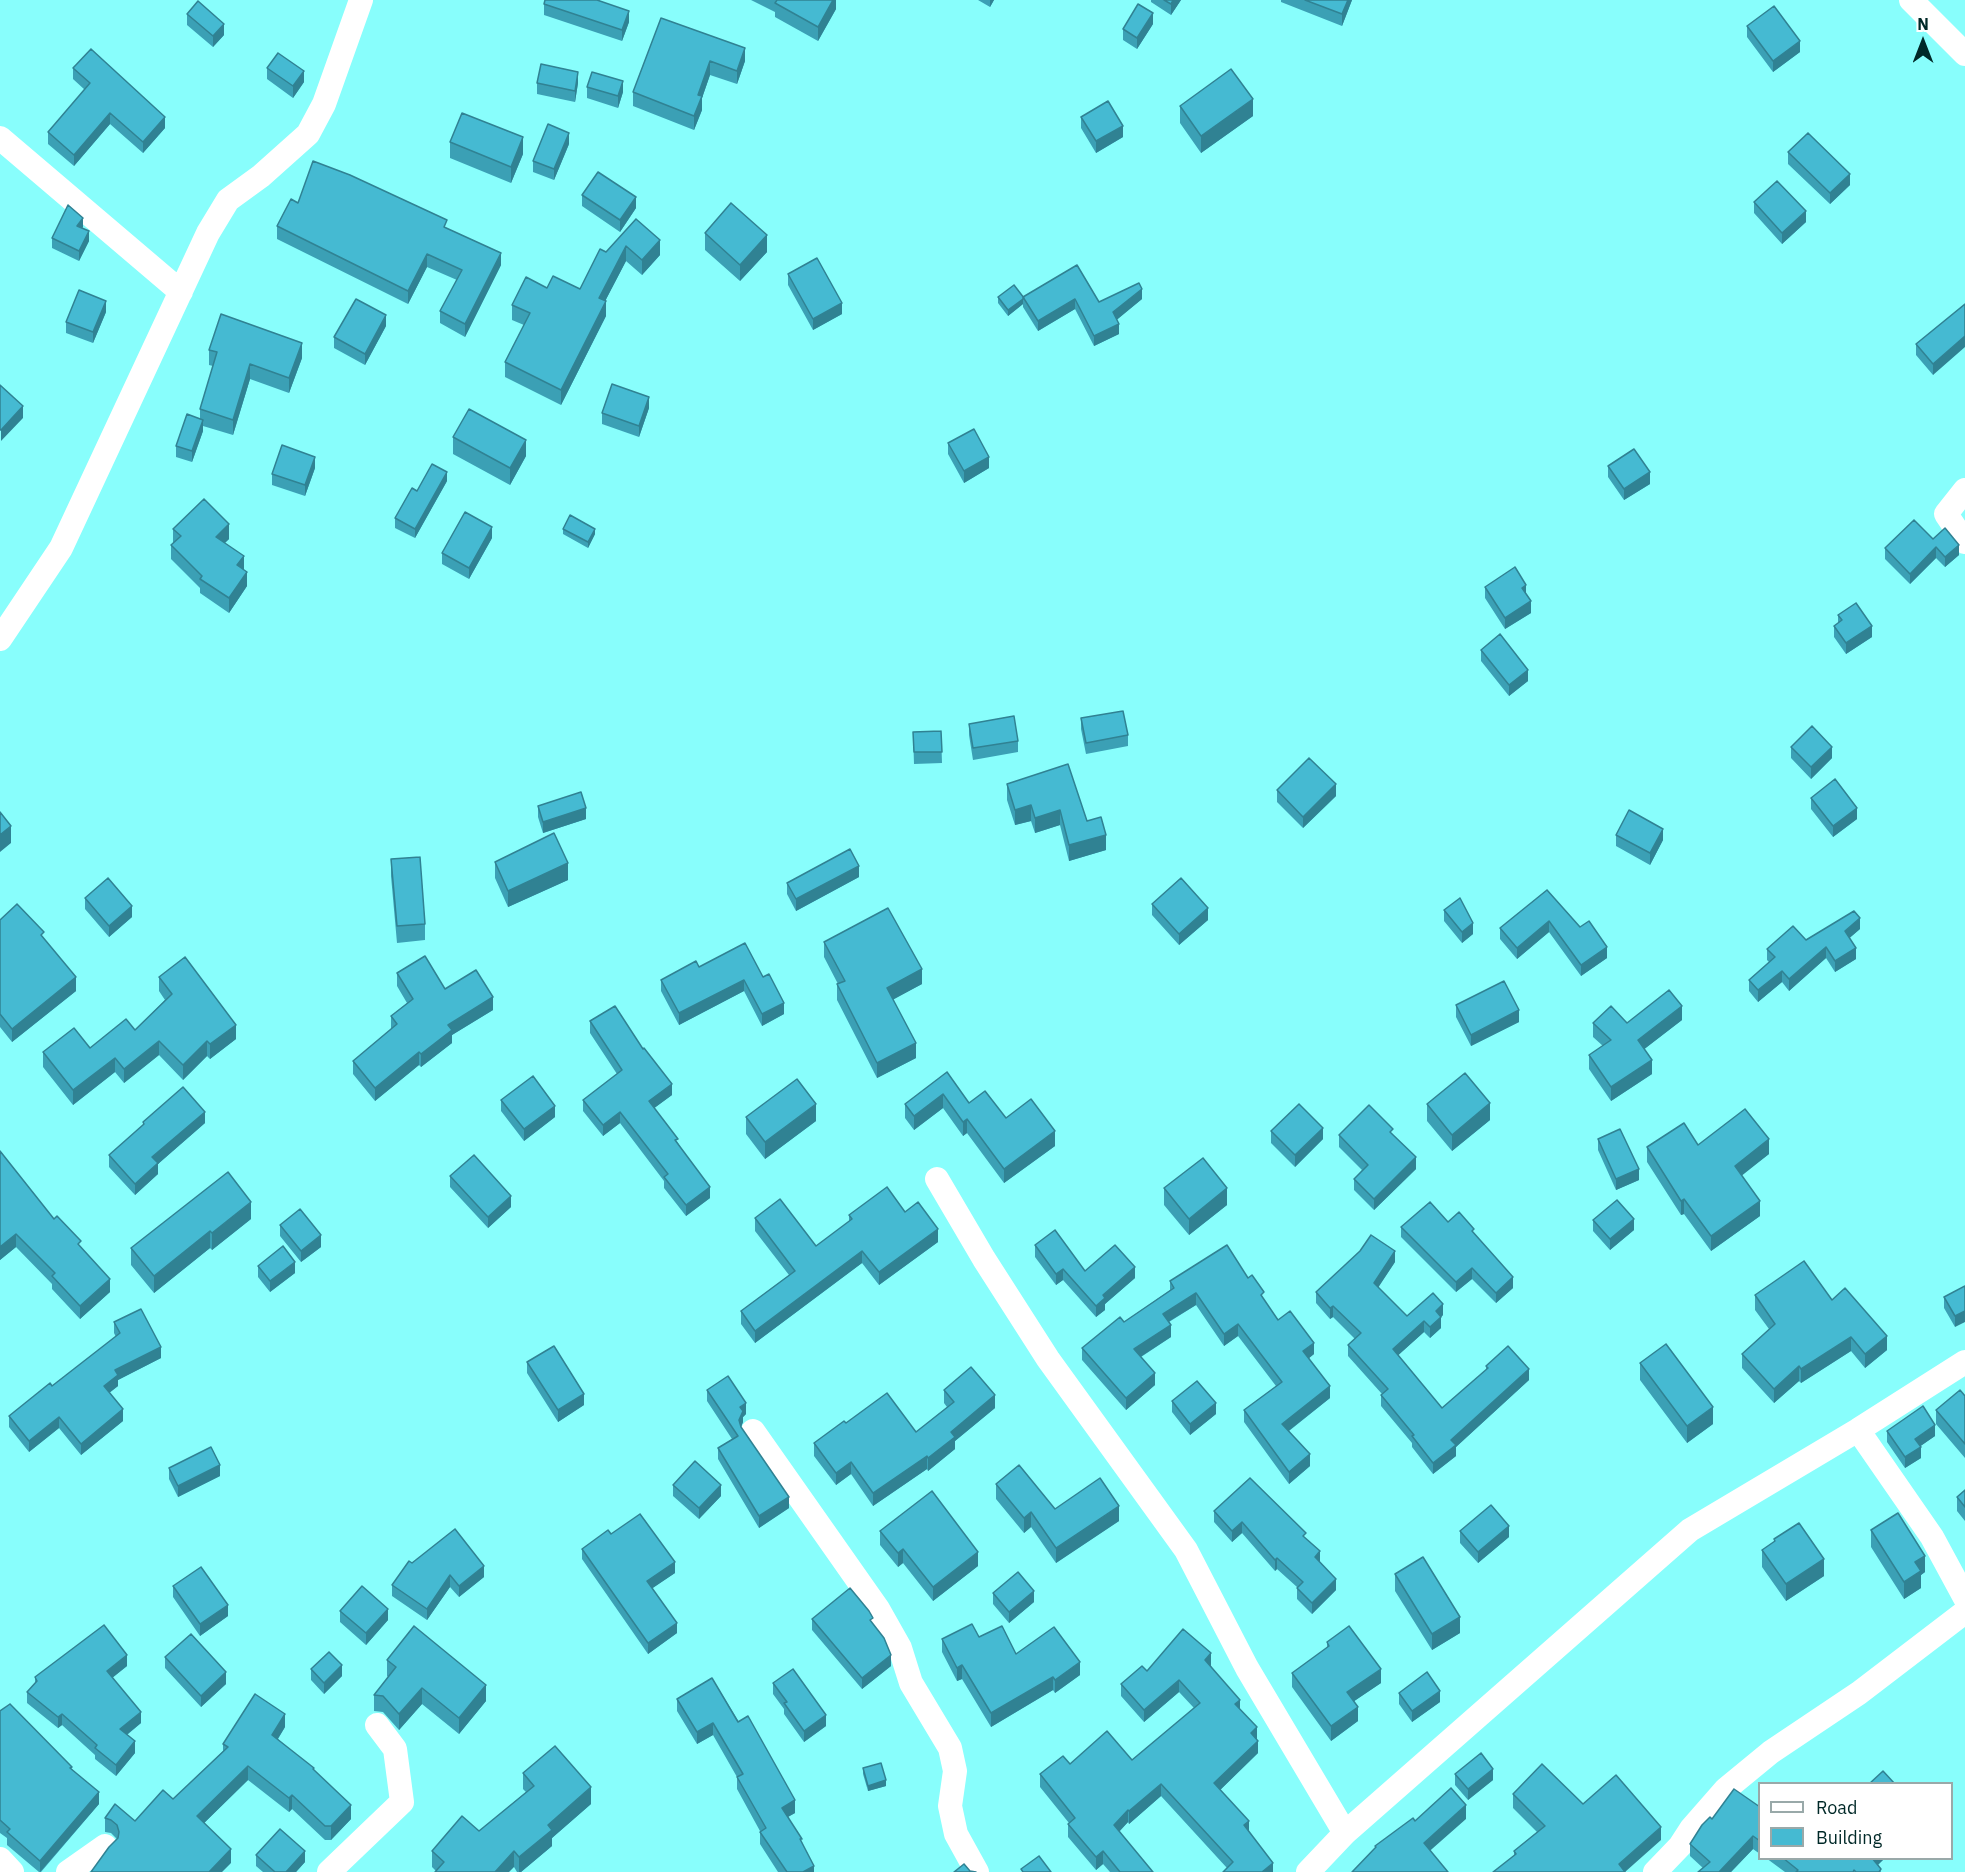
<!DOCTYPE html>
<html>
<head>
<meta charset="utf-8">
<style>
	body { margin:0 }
	#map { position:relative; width:1965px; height:1872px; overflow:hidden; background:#88fefc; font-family:"IBM Plex Sans",sans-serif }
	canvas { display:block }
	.legend { position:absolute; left:1758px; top:1782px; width:195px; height:78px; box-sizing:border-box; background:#fff; border:2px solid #99a9a9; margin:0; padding:8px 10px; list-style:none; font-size:18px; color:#002928 }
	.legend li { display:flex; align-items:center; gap:12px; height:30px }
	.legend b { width:30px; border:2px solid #99a9a9 }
	.north { position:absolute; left:1893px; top:12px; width:60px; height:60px; -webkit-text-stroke:4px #fff; paint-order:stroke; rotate:0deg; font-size:16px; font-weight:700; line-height:24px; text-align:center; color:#002928 }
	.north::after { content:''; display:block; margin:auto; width:21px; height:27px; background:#002928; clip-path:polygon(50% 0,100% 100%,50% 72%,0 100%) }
</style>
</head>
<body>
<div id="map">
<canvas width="1965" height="1872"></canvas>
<ul class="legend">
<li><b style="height:8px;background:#fff"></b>Road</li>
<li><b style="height:16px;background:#45bad2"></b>Building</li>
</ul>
<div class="north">N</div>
</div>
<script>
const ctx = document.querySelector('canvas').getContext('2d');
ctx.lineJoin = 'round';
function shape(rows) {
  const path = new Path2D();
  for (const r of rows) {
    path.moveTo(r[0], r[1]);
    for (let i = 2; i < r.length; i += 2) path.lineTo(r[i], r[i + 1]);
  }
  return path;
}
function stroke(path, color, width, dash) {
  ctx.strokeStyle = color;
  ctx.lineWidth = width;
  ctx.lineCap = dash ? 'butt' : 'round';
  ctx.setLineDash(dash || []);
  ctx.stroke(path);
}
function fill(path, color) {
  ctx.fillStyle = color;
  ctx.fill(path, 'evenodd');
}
const minor = shape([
	[1911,0,1965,54],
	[0,138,181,292],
	[1965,490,1946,514,1965,542],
	[0,639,61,548,208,233,228,200,261,176,308,134,324,104,361,0],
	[937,1179,984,1259,1048,1359,1186,1550,1247,1668,1345,1833],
	[1858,1430,1932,1537,1965,1598],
	[753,1431,878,1609,900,1648,911,1683,950,1748,955,1771,950,1806,956,1834,977,1872],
	[0,1859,12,1872],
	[68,1872,105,1846],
	[329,1872,402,1802,395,1749,377,1725],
	[1308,1872,1345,1833,1690,1530,1858,1430,1965,1362],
	[1655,1872,1680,1846,1691,1829,1726,1789,1771,1752,1859,1693,1965,1612]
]);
const wall = shape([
	[751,0,836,0,836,9,818,41,775,17,775,12],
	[978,0,994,0,990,7],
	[1151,0,1181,0,1171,15,1151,2],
	[1281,0,1352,0,1342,26,1281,2],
	[544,4,629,22,622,41,544,15],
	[187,14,224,35,213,47,187,25],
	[661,18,745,61,737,84,710,75,702,98,702,110,694,130,633,106,633,92],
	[1153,24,1137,49,1123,40,1123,29],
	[1747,26,1800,52,1773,72,1747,37],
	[73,68,165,128,143,153,110,124,74,166,48,144,48,132,85,90,73,79],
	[267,68,304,82,293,98,267,79],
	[537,83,578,83,575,102,537,94],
	[587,87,623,92,618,108,587,98],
	[1180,106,1253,116,1201,153,1180,123],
	[1081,117,1123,137,1096,153,1081,128],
	[450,142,523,154,511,183,450,158],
	[569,144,554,180,533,172,533,161],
	[1788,152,1850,185,1830,204,1788,164],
	[582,195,636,208,620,232,582,206],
	[1754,202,1806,222,1782,244,1754,213],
	[298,203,447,228,501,265,465,337,440,323,440,311,457,280,427,267,408,304,277,239,277,226],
	[636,219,660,255,642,275,626,261,605,301,606,316,561,405,505,377,505,362,524,325,512,320,512,305,547,288,580,289,606,252],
	[83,227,82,228,89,241,79,261,52,248,52,238],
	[705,233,767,252,740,281,705,250],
	[1077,265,1099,302,1142,299,1116,320,1119,334,1094,346,1075,309,1038,331,1023,307,1023,304,1008,316,998,303,998,297,1023,297],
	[788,274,842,314,813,330,788,285],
	[1965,304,1933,375,1916,355,1916,344],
	[106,312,93,343,66,333,66,322],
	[386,326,365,365,334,348,334,337],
	[209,350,302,358,289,393,250,379,233,435,203,426,203,431,192,462,176,457,176,446,200,418,200,409,213,366,209,365],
	[649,408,639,437,602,424,602,413],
	[453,437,526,456,510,485,453,454],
	[948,443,989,468,964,483,948,454],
	[1608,466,1650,484,1624,500,1608,477],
	[315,468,305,496,272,485,272,474],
	[447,481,415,538,395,528,395,518,417,491],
	[173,529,229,539,225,543,244,570,247,586,229,613,200,593,200,588,171,559,171,545,173,543],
	[563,529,595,534,588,548,563,534],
	[492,538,469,579,442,564,442,553],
	[1933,539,1959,555,1945,567,1936,558,1910,584,1885,559,1885,548],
	[1485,587,1526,594,1531,613,1505,629,1485,598],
	[1838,615,1872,637,1846,654,1834,637,1834,626,1838,623],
	[1481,650,1528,681,1509,696,1481,661],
	[1081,718,1128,735,1128,746,1086,754,1081,729],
	[969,724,1018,741,1018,752,973,760,969,735],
	[941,731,942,763,914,764,913,732],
	[1791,747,1832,758,1811,779,1791,758],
	[1007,784,1087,821,1106,850,1069,861,1060,825,1035,833,1031,821,1015,825,1007,800],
	[1277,790,1336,796,1303,828,1277,802],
	[1811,798,1857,819,1833,837,1811,809],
	[538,806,586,819,543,833,538,817],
	[1616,835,1663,840,1650,865,1616,846],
	[391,859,425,924,425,940,397,943,391,876],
	[495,862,568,880,508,907,495,878],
	[859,877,796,911,787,894,787,883],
	[1547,890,1607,958,1581,976,1549,932,1517,959,1500,939,1500,928],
	[85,898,132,917,109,937,85,909],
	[1152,904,1208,920,1179,945,1152,915],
	[1444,910,1473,934,1462,943,1444,921],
	[0,920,44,939,76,991,12,1042,0,1027],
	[1860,929,1849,938,1856,959,1835,972,1826,958,1789,991,1782,982,1758,1002,1749,991,1749,980,1769,962,1767,960,1767,949],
	[824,942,922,984,893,999,916,1058,877,1078,837,1000,837,984,838,984,824,957],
	[699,967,763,977,784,1014,762,1026,744,991,679,1025,661,991,661,980],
	[397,973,445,989,493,1010,452,1035,452,1043,421,1067,419,1065,375,1101,353,1074,353,1061,391,1029,391,1016,407,1003,397,986],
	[159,977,236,1039,210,1059,207,1056,183,1080,159,1055,124,1083,115,1072,73,1105,43,1067,43,1052,90,1048,135,1030,165,1000,159,991],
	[1456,1005,1519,1022,1471,1046,1456,1017],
	[1682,1020,1644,1049,1652,1074,1611,1101,1589,1069,1589,1055,1603,1046,1593,1037,1593,1023,1627,1023],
	[590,1021,672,1095,654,1108,678,1143,710,1198,686,1216,664,1188,664,1181,620,1123,603,1136,583,1111,583,1100,617,1074,590,1033],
	[947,1072,969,1103,1006,1118,1055,1146,1004,1183,967,1133,963,1136,943,1108,914,1130,905,1118,905,1104],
	[501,1100,555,1117,524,1141,501,1111],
	[1427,1104,1490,1120,1452,1151,1427,1121],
	[746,1117,816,1121,765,1159,746,1134],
	[143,1122,205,1123,158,1164,158,1174,135,1195,109,1167,109,1155,143,1125],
	[1271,1131,1323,1139,1295,1167,1271,1143],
	[1339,1135,1393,1135,1416,1169,1374,1210,1354,1190,1354,1179,1362,1170,1339,1147],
	[1598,1139,1639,1180,1616,1190,1598,1150],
	[1698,1145,1769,1154,1741,1175,1760,1216,1711,1251,1684,1214,1681,1215,1647,1162,1647,1147],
	[0,1151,54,1219,81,1248,110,1292,80,1319,52,1289,52,1284,16,1247,0,1260],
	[450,1176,511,1207,488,1228,450,1187],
	[1164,1188,1227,1205,1189,1235,1164,1205],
	[905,1212,938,1242,879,1285,862,1263,755,1343,741,1324,741,1311,789,1275,755,1231,755,1218,816,1246,849,1222,849,1215],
	[251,1219,212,1250,210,1248,154,1293,131,1265,131,1248],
	[1593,1220,1634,1230,1610,1250,1593,1231],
	[1448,1222,1474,1233,1513,1288,1496,1303,1472,1279,1456,1292,1401,1237,1401,1227],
	[280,1225,321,1247,301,1262,280,1236],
	[1035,1245,1085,1271,1135,1278,1105,1304,1105,1310,1096,1317,1063,1280,1056,1285,1035,1257],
	[1395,1262,1378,1287,1407,1316,1443,1315,1441,1317,1441,1328,1430,1338,1424,1332,1398,1355,1442,1408,1486,1370,1486,1366,1529,1380,1456,1447,1456,1456,1433,1474,1412,1447,1412,1443,1381,1406,1381,1395,1382,1394,1348,1356,1348,1345,1355,1339,1333,1317,1330,1319,1316,1303,1316,1292],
	[258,1266,295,1273,270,1292,258,1277],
	[1248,1278,1278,1320,1314,1354,1309,1358,1330,1398,1289,1431,1310,1466,1289,1484,1244,1422,1244,1410,1276,1386,1238,1336,1224,1346,1196,1305,1169,1322,1171,1337,1141,1357,1155,1385,1126,1410,1082,1360,1082,1348,1124,1322,1170,1290,1170,1281],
	[1965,1286,1955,1327,1944,1308,1944,1297],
	[1755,1295,1832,1300,1887,1350,1865,1368,1851,1351,1801,1383,1799,1381,1774,1403,1742,1368,1742,1354,1769,1329,1755,1310],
	[114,1322,161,1358,118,1380,118,1386,109,1393,123,1421,81,1455,59,1428,29,1452,9,1427,9,1416,52,1386,116,1337,114,1333],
	[527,1362,584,1405,558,1422,527,1373],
	[1640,1363,1713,1424,1687,1443,1640,1380],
	[707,1390,746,1414,743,1417,743,1422,741,1427,789,1508,759,1528,718,1459,718,1448,732,1439,707,1401],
	[944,1390,995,1408,955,1441,955,1449,928,1471,927,1469,873,1506,851,1474,836,1485,814,1456,814,1443,846,1423,916,1432,947,1407,944,1403],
	[1965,1396,1965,1458,1936,1424,1936,1410],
	[1172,1401,1216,1414,1190,1435,1172,1412],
	[1887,1431,1935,1436,1920,1446,1921,1458,1905,1468,1887,1442],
	[169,1468,220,1476,178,1497,169,1479],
	[996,1484,1055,1509,1119,1521,1056,1563,1031,1527,1024,1533,996,1499],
	[673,1485,721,1496,699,1519,673,1496],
	[1965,1490,1965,1521,1957,1511,1957,1497],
	[1214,1511,1306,1539,1336,1590,1312,1614,1297,1599,1297,1587,1277,1569,1275,1571,1242,1533,1232,1542,1214,1522],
	[1871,1530,1925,1572,1921,1575,1921,1588,1904,1599,1871,1547],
	[880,1531,978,1566,933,1601,903,1563,898,1567,880,1545],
	[1460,1531,1509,1537,1478,1563,1460,1543],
	[611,1534,675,1573,652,1588,677,1633,648,1654,582,1559,582,1549],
	[1774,1539,1824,1576,1786,1601,1762,1567,1762,1550,1774,1542],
	[412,1563,484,1577,459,1597,450,1587,427,1620,392,1596,392,1585],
	[1395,1574,1460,1633,1432,1650,1395,1591],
	[173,1586,228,1616,200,1636,173,1597],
	[993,1593,1034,1602,1009,1623,993,1604],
	[340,1611,388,1620,366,1645,340,1622],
	[812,1619,891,1666,862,1689,812,1630],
	[979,1637,1016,1654,1080,1675,1055,1693,1053,1690,991,1727,962,1679,957,1681,942,1652,942,1639],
	[1327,1642,1381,1683,1354,1701,1358,1721,1331,1741,1292,1687,1292,1673,1327,1648],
	[165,1657,226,1684,201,1707,165,1668],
	[387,1660,486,1701,459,1734,422,1704,399,1730,383,1712,374,1711,374,1695,388,1677,387,1676],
	[127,1666,112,1678,141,1723,127,1735,135,1753,116,1776,95,1759,95,1755,62,1725,58,1728,27,1703,27,1692,35,1683,35,1677],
	[1211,1666,1240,1709,1257,1739,1258,1753,1220,1790,1249,1832,1273,1872,1227,1868,1161,1796,1129,1824,1128,1822,1119,1832,1153,1872,1110,1872,1103,1864,1096,1870,1068,1837,1068,1824,1069,1823,1040,1787,1040,1774,1132,1760,1194,1708,1179,1692,1144,1722,1121,1696,1121,1684,1147,1671],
	[311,1669,342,1676,324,1694,311,1680],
	[712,1678,795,1813,788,1817,802,1842,814,1872,778,1872,760,1844,760,1831,737,1789,737,1777,713,1735,697,1744,677,1711,677,1699],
	[773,1683,826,1726,804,1742,784,1714,784,1709,773,1694],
	[1399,1693,1440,1702,1412,1722,1399,1704],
	[0,1711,72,1769,99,1804,41,1872,39,1872,7,1845,7,1838,0,1833],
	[285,1727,278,1739,314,1771,351,1819,331,1840,325,1840,292,1809,289,1812,248,1780,204,1823,231,1863,117,1839,111,1833,105,1832,105,1818,135,1821,173,1799,223,1751,223,1744],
	[863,1768,886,1786,868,1791,863,1774],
	[523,1773,591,1804,552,1838,552,1846,521,1872,517,1872,514,1867,436,1871,432,1867,432,1851,479,1831,526,1792,523,1789],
	[1455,1774,1493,1780,1468,1800,1455,1785],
	[1513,1794,1583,1804,1661,1840,1514,1856,1514,1851,1537,1832,1513,1808],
	[1760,1807,1760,1854,1753,1849,1731,1872,1698,1872,1703,1868,1690,1856,1690,1844],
	[256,1855,305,1862,296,1872,263,1872,256,1866],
	[1766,1858,1885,1858,1878,1865,1881,1872,1785,1872]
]);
const shadedWall = shape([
	[830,0,836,0,836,9,818,41,818,27],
	[990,0,994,0,990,7],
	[1173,0,1181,0,1171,15,1171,4],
	[1348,0,1352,0,1342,26,1342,14],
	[629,11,629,22,622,41,622,30],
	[1153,13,1153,24,1137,49,1137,38],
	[224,24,224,35,213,47,213,36],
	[1800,41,1800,52,1773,72,1773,61],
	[745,48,745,61,737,84,737,71],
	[710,61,710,75,702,98,702,110,694,130,694,116,698,95],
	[304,71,304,82,293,98,293,86],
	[578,72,578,83,575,102,575,91],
	[623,81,623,92,618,108,618,96],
	[1253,99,1253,116,1201,153,1201,136],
	[110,113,110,124,74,166,74,155],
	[165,117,165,128,143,153,143,142],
	[1123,126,1123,137,1096,153,1096,141],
	[569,133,569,144,554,180,554,169],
	[523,137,523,154,511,183,511,167],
	[1850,174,1850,185,1830,204,1830,193],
	[636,197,636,208,620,232,620,220],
	[1806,211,1806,222,1782,244,1782,233],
	[83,218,83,227,77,235,77,226],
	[89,231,89,241,79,261,79,251],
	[767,235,767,252,740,281,740,265],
	[660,240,660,255,642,275,642,260],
	[626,246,626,261,599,313,599,298],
	[501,253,501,265,465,337,465,324],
	[427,254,427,267,408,304,408,291],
	[1142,289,1142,299,1113,323,1113,312],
	[1023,299,1023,304,1008,316,1008,310],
	[1075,299,1075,309,1038,331,1038,321],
	[106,301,106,312,93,343,93,332],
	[606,301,606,316,561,405,561,390],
	[842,303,842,314,813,330,813,319],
	[386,315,386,326,365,365,365,354],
	[1119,324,1119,334,1094,346,1094,336],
	[1965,336,1965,347,1933,375,1933,364],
	[302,343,302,358,289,393,289,378],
	[250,364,250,379,233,435,233,420],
	[649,397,649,408,639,437,639,426],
	[23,406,23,418,1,441,1,430],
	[203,420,203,431,192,462,192,451],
	[526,440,526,456,510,485,510,468],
	[315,457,315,468,305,496,305,485],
	[989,457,989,468,964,483,964,471],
	[447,472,447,481,415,538,415,529],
	[1650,472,1650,484,1624,500,1624,489],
	[229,524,229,539,216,551,216,537],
	[492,527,492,538,469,579,469,568],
	[595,529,595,534,588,548,588,542],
	[1959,545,1959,555,1945,567,1945,557],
	[1936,547,1936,558,1910,584,1910,574],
	[244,556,244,570,237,565],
	[247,572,247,586,229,613,229,598],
	[1526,585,1526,596,1522,588],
	[1531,601,1531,613,1505,629,1505,618],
	[1872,626,1872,637,1846,654,1846,643],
	[1528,670,1528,681,1509,696,1509,685],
	[1832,747,1832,758,1811,779,1811,767],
	[1336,784,1336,796,1303,828,1303,817],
	[1031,805,1031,821,1015,825,1015,810],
	[586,808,586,819,543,833,543,822],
	[1857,808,1857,819,1833,837,1833,826],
	[1060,810,1060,825,1035,833,1035,818],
	[11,826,11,843,0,852,0,835],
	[1663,829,1663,840,1650,865,1650,853],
	[1106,835,1106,850,1069,861,1069,845],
	[568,863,568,880,508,907,508,891],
	[859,866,859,877,796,911,796,899],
	[132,906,132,917,109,937,109,926],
	[1208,908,1208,920,1179,945,1179,934],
	[1860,918,1860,929,1845,942,1845,931],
	[1549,921,1549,932,1517,959,1517,948],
	[1473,923,1473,934,1462,943,1462,932],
	[1607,947,1607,958,1581,976,1581,965],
	[1826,947,1826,958,1789,991,1789,979],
	[1856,948,1856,959,1835,972,1835,961],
	[922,969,922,984,887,1003,887,988],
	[1782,971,1782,982,1758,1002,1758,990],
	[76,977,76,991,12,1042,12,1029],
	[744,980,744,991,679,1025,679,1013],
	[493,997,493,1010,452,1035,452,1043,421,1067,421,1054,448,1025],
	[784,1003,784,1014,762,1026,762,1014],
	[1682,1006,1682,1020,1638,1054,1638,1040],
	[1519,1010,1519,1022,1471,1046,1471,1035],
	[236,1025,236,1039,210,1059,210,1044],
	[159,1041,159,1055,124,1083,124,1069],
	[207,1041,207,1056,183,1080,183,1065],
	[916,1043,916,1058,877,1078,877,1063],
	[419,1052,419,1065,375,1101,375,1088],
	[115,1058,115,1072,73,1105,73,1090],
	[1652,1060,1652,1074,1611,1101,1611,1087],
	[672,1084,672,1095,649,1112,649,1101],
	[943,1094,943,1108,914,1130,914,1116],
	[1490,1103,1490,1120,1452,1151,1452,1135],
	[816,1104,816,1121,765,1159,765,1142],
	[555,1106,555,1117,524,1141,524,1129],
	[205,1112,205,1123,158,1164,158,1174,135,1195,135,1184,152,1157],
	[620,1112,620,1123,603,1136,603,1125],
	[967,1119,967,1133,963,1136,963,1122],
	[1323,1128,1323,1139,1295,1167,1295,1155],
	[1055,1131,1055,1146,1004,1183,1004,1169],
	[1769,1139,1769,1154,1735,1181,1735,1166],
	[1416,1157,1416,1169,1374,1210,1374,1199],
	[1639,1169,1639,1180,1616,1190,1616,1179],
	[710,1187,710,1198,686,1216,686,1205],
	[1227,1188,1227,1205,1189,1235,1189,1219],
	[511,1196,511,1207,488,1228,488,1217],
	[1684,1199,1684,1214,1681,1215,1681,1201],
	[1760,1201,1760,1216,1711,1251,1711,1236],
	[251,1202,251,1219,212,1250,212,1233],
	[1634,1219,1634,1230,1610,1250,1610,1239],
	[938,1229,938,1242,879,1285,879,1272],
	[210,1231,210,1248,154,1293,154,1276],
	[16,1234,16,1247,0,1260,0,1247],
	[321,1235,321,1247,301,1262,301,1251],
	[862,1251,862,1263,755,1343,755,1331],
	[1395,1251,1395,1262,1374,1294,1374,1283],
	[295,1262,295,1273,270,1292,270,1281],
	[1135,1267,1135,1278,1105,1304,1105,1310,1096,1317,1096,1306,1103,1295],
	[1472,1268,1472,1279,1456,1292,1456,1282],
	[1063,1269,1063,1280,1056,1285,1056,1274],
	[1513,1277,1513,1288,1496,1303,1496,1293],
	[110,1279,110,1292,80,1319,80,1306],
	[1196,1293,1196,1305,1163,1325,1163,1314],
	[1443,1304,1443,1315,1436,1322,1436,1311],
	[1333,1306,1333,1317,1330,1319,1330,1308],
	[1965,1311,1965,1322,1955,1327,1955,1316],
	[1441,1317,1441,1328,1430,1338,1430,1327],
	[1424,1321,1424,1332,1393,1360,1393,1349],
	[1238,1324,1238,1336,1224,1346,1224,1334],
	[1171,1325,1171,1337,1134,1361,1134,1349],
	[1887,1336,1887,1350,1865,1368,1865,1354],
	[1851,1337,1851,1351,1801,1383,1801,1369],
	[1314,1343,1314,1354,1303,1363,1303,1351],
	[161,1347,161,1358,118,1380,118,1386,104,1397,104,1386,115,1370],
	[1799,1366,1799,1381,1774,1403,1774,1389],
	[1529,1369,1529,1380,1456,1447,1456,1456,1433,1474,1433,1463,1451,1440],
	[1155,1373,1155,1385,1126,1410,1126,1398],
	[1330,1386,1330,1398,1282,1436,1282,1424],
	[584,1394,584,1405,558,1422,558,1410],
	[995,1395,995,1408,955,1441,955,1449,928,1471,928,1458,951,1432],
	[746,1403,746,1414,743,1417,743,1422,739,1432,740,1407],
	[1216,1403,1216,1414,1190,1435,1190,1424],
	[1713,1407,1713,1424,1687,1443,1687,1426],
	[123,1409,123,1421,81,1455,81,1444],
	[59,1417,59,1428,29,1452,29,1441],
	[1935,1425,1935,1436,1915,1450,1915,1439],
	[1921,1447,1921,1458,1905,1468,1905,1457],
	[1310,1454,1310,1466,1289,1484,1289,1472],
	[927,1456,927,1469,873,1506,873,1493],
	[851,1462,851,1474,836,1485,836,1473],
	[220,1465,220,1476,178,1497,178,1486],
	[721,1485,721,1496,699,1519,699,1508],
	[789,1497,789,1508,759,1528,759,1516],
	[1119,1506,1119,1521,1056,1563,1056,1548],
	[1031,1512,1031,1527,1024,1533,1024,1518],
	[1242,1522,1242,1533,1232,1542,1232,1531],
	[1509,1526,1509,1537,1478,1563,1478,1552],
	[903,1549,903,1563,898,1567,898,1553],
	[1320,1551,1320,1563,1315,1557],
	[978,1552,978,1566,933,1601,933,1587],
	[1925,1556,1925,1572,1921,1575,1921,1588,1904,1599,1904,1582,1915,1562],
	[1277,1558,1277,1569,1275,1571,1275,1560],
	[1824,1559,1824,1576,1786,1601,1786,1584],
	[675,1562,675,1573,647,1592,647,1581],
	[484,1566,484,1577,459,1597,459,1586],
	[450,1575,450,1587,427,1620,427,1609],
	[1336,1579,1336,1590,1312,1614,1312,1603],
	[1034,1591,1034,1602,1009,1623,1009,1612],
	[228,1605,228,1616,200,1636,200,1624],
	[388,1609,388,1620,366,1645,366,1633],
	[1460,1617,1460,1633,1432,1650,1432,1634],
	[677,1623,677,1633,648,1654,648,1643],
	[1211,1653,1211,1666,1205,1673,1205,1660],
	[127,1655,127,1666,107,1682,107,1671],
	[891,1655,891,1666,862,1689,862,1678],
	[1080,1662,1080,1675,1055,1693,1055,1680],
	[342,1665,342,1676,324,1694,324,1683],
	[962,1665,962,1679,957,1681,957,1668],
	[1381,1669,1381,1683,1347,1706,1347,1692],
	[226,1672,226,1684,201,1707,201,1696],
	[1053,1677,1053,1690,991,1727,991,1713],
	[1179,1680,1179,1692,1144,1722,1144,1710],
	[486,1685,486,1701,459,1734,459,1718],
	[422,1688,422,1704,399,1730,399,1714],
	[1440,1691,1440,1702,1412,1722,1412,1711],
	[1240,1700,1240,1712,1235,1704],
	[1358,1707,1358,1721,1331,1741,1331,1726],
	[141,1712,141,1723,120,1740,120,1729],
	[62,1714,62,1725,58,1728,58,1717],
	[285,1714,285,1727,272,1748,272,1735],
	[826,1715,826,1726,804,1742,804,1731],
	[713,1723,713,1735,697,1744,697,1732],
	[1257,1727,1257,1740,1251,1733],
	[135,1741,135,1753,116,1776,116,1765],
	[1258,1741,1258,1753,1214,1796,1214,1783],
	[248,1766,248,1780,197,1830,197,1816],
	[1493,1769,1493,1780,1468,1800,1468,1789],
	[886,1780,886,1786,868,1791,868,1786],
	[1161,1784,1161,1796,1129,1824,1129,1811],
	[591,1787,591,1804,552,1838,552,1846,521,1872,519,1872,519,1857,548,1825],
	[99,1792,99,1804,40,1872,40,1861],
	[292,1795,292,1809,289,1812,289,1798],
	[795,1800,795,1813,782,1820,782,1808],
	[351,1805,351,1819,331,1840,331,1826],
	[1466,1805,1466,1819,1424,1856,1424,1843],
	[1128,1810,1128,1822,1114,1837,1114,1825],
	[1249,1821,1249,1833,1244,1825],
	[1661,1827,1661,1840,1625,1872,1619,1864],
	[1753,1836,1753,1849,1731,1872,1719,1872],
	[231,1849,231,1863,222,1872,209,1872],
	[305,1851,305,1862,296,1872,286,1872],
	[514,1851,514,1867,509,1872,495,1872],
	[1103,1851,1103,1864,1096,1870,1096,1857],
	[1871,1858,1885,1858,1871,1871],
	[1273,1863,1273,1872,1262,1872],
	[814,1866,814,1872,803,1872]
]);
const building = shape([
	[545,0,597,0,629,11,622,30,544,4,545,0],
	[777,0,833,0,818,27,775,3,777,0],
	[1164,0,1173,0,1171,4,1164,0],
	[1305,0,1348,0,1342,14,1305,0],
	[198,1,224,24,213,36,187,14,198,1],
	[1138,4,1153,13,1137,38,1123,29,1138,4],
	[1774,6,1800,41,1773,61,1747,26,1774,6],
	[661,18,745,48,737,71,710,61,698,95,702,96,694,116,633,92,661,18],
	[91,49,165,117,143,142,110,113,74,155,48,132,90,83,73,68,91,49],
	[278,53,304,71,293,86,267,68,278,53],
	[541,64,578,72,575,91,537,83,541,64],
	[1231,69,1253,99,1201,136,1180,106,1231,69],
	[592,72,623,81,618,96,587,87,592,72],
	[1108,101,1123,126,1096,141,1081,117,1108,101],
	[462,113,523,137,511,167,450,142,462,113],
	[548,124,569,133,554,169,533,161,548,124],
	[1808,133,1850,174,1830,193,1788,152,1808,133],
	[313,161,350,175,447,220,444,227,501,253,465,324,440,311,462,270,427,254,408,291,277,226,291,199,298,203,313,161],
	[598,172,636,197,620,220,582,195,598,172],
	[1777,181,1806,211,1782,233,1754,202,1777,181],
	[731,203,767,235,740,265,705,233,731,203],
	[68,205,83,218,77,226,89,231,79,251,52,238,68,205],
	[636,219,660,240,642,260,626,246,599,298,606,301,561,390,505,362,530,313,512,305,526,277,547,288,553,276,580,289,600,249,606,252,636,219],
	[817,258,842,303,813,319,788,274,817,258],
	[1077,265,1099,302,1139,283,1142,289,1113,312,1119,324,1094,336,1075,299,1038,321,1023,297,1077,265],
	[1014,285,1024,298,1023,297,1023,299,1008,310,998,297,1014,285],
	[79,290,106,301,93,332,66,322,79,290],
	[356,299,386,315,365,354,334,337,356,299],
	[1965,304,1965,336,1933,364,1916,344,1965,304],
	[221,314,302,343,289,378,250,364,233,420,200,409,217,352,209,350,221,314],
	[612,384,649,397,639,426,602,413,612,384],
	[0,385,23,406,1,430,0,430,0,385],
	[469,409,526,440,510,468,453,437,469,409],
	[187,414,203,420,192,451,176,446,187,414],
	[974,429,989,457,964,471,948,443,974,429],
	[282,445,315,457,305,485,272,474,282,445],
	[1634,449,1650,472,1624,489,1608,466,1634,449],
	[432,464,447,472,415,529,395,518,412,488,417,491,432,464],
	[204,499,229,524,216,537,244,556,237,565,247,572,229,598,200,579,202,576,171,545,181,536,173,529,204,499],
	[465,512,492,527,469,568,442,553,465,512],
	[570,515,595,529,588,542,563,529,570,515],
	[1914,520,1933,539,1945,528,1959,545,1945,557,1936,547,1910,574,1885,548,1914,520],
	[1515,567,1526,585,1522,588,1531,601,1505,618,1485,587,1515,567],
	[1856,603,1872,626,1846,643,1834,626,1842,620,1838,615,1856,603],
	[1500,634,1528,670,1509,685,1481,650,1500,634],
	[1123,711,1128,735,1086,743,1081,718,1123,711],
	[1014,716,1018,741,973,748,969,724,1014,716],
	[1812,726,1832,747,1811,767,1791,747,1812,726],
	[941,731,942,752,914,752,913,732,941,731],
	[1309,758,1336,784,1303,817,1277,790,1309,758],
	[1068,764,1087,821,1101,817,1106,835,1069,845,1060,810,1035,818,1031,805,1015,810,1007,784,1068,764],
	[1835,779,1857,808,1833,826,1811,798,1835,779],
	[581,792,586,808,543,822,538,806,581,792],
	[1629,810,1663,829,1650,853,1616,835,1629,810],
	[0,812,11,826,0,835,0,812],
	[554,833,568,863,508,891,495,862,554,833],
	[850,849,859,866,796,899,787,883,850,849],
	[420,857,425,924,397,926,391,859,420,857],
	[108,878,132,906,109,926,85,898,108,878],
	[1181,878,1208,908,1179,934,1152,904,1181,878],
	[1547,890,1580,927,1589,921,1607,947,1581,965,1549,921,1517,948,1500,928,1547,890],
	[1460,898,1473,923,1462,932,1444,910,1460,898],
	[17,904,44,932,41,935,76,977,12,1029,0,1014,0,920,17,904],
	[888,908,922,969,887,988,916,1043,877,1063,837,984,845,981,824,942,888,908],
	[1854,911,1860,918,1845,931,1856,948,1835,961,1826,947,1789,979,1782,971,1758,990,1749,980,1775,957,1767,949,1793,926,1806,940,1854,911],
	[745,943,763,977,769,974,784,1003,762,1014,744,980,679,1013,661,980,696,961,699,967,745,943],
	[425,956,445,989,476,970,493,997,448,1025,452,1030,421,1054,419,1052,375,1088,353,1061,397,1024,391,1016,413,999,397,973,425,956],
	[185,957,236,1025,210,1044,207,1041,183,1065,159,1041,124,1069,115,1058,73,1090,43,1052,74,1028,90,1048,126,1019,135,1030,172,994,159,977,185,957],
	[1504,981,1519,1010,1471,1035,1456,1005,1504,981],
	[1669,990,1682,1006,1638,1040,1652,1060,1611,1087,1589,1055,1611,1040,1593,1023,1611,1006,1627,1023,1669,990],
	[615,1006,643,1049,644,1048,672,1084,649,1101,678,1139,675,1140,710,1187,686,1205,664,1177,668,1174,620,1112,603,1125,583,1100,622,1070,590,1021,615,1006],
	[947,1072,969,1103,985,1091,1006,1118,1031,1099,1055,1131,1004,1169,967,1119,963,1122,943,1094,914,1116,905,1104,947,1072],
	[1465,1073,1490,1103,1452,1135,1427,1104,1465,1073],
	[533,1076,555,1106,524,1129,501,1100,533,1076],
	[797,1079,816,1104,765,1142,746,1117,797,1079],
	[183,1087,205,1112,152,1157,158,1163,135,1184,109,1155,144,1124,143,1122,183,1087],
	[1299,1104,1323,1128,1295,1155,1271,1131,1299,1104],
	[1369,1105,1393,1129,1390,1132,1416,1157,1374,1199,1354,1179,1368,1165,1339,1135,1369,1105],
	[1745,1109,1769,1139,1735,1166,1760,1201,1711,1236,1684,1199,1681,1201,1647,1147,1684,1123,1698,1145,1745,1109],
	[1620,1129,1639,1169,1616,1179,1598,1139,1620,1129],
	[0,1151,54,1219,57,1216,81,1241,78,1244,110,1279,80,1306,52,1276,55,1273,16,1234,0,1247,0,1151],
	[474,1155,511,1196,488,1217,450,1176,474,1155],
	[1203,1158,1227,1188,1189,1219,1164,1188,1203,1158],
	[228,1172,251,1202,212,1233,210,1231,154,1276,131,1248,228,1172],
	[887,1187,905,1212,918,1202,938,1229,879,1272,862,1251,755,1331,741,1311,795,1271,755,1218,780,1199,816,1246,852,1219,849,1215,887,1187],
	[1617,1200,1634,1219,1610,1239,1593,1220,1617,1200],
	[1430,1202,1448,1222,1459,1212,1474,1229,1472,1231,1513,1277,1496,1293,1472,1268,1456,1282,1401,1227,1430,1202],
	[300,1209,321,1235,301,1251,280,1225,300,1209],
	[1055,1230,1085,1271,1115,1245,1135,1267,1103,1295,1105,1298,1096,1306,1063,1269,1056,1274,1035,1245,1055,1230],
	[1371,1235,1395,1251,1374,1283,1407,1316,1433,1293,1443,1304,1436,1311,1441,1317,1430,1327,1424,1321,1393,1349,1442,1408,1488,1368,1486,1366,1508,1346,1529,1369,1451,1440,1456,1445,1433,1463,1412,1436,1414,1435,1381,1395,1388,1389,1348,1345,1361,1333,1333,1306,1330,1308,1316,1292,1360,1251,1371,1235],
	[1227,1245,1248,1278,1252,1275,1264,1292,1261,1295,1278,1320,1290,1311,1314,1343,1303,1351,1330,1386,1282,1424,1310,1454,1289,1472,1244,1410,1282,1382,1238,1324,1224,1334,1196,1293,1163,1314,1171,1325,1134,1349,1155,1373,1126,1398,1082,1348,1120,1317,1124,1322,1174,1288,1170,1281,1227,1245],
	[283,1246,295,1262,270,1281,258,1266,283,1246],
	[1804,1261,1832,1300,1845,1288,1887,1336,1865,1354,1851,1337,1801,1369,1799,1366,1774,1389,1742,1354,1775,1324,1755,1295,1804,1261],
	[1965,1286,1965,1311,1955,1316,1944,1297,1965,1286],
	[141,1309,161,1347,115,1370,118,1375,104,1386,123,1409,81,1444,59,1417,29,1441,9,1416,50,1383,52,1386,120,1333,114,1322,141,1309],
	[1666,1344,1713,1407,1687,1426,1640,1363,1666,1344],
	[554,1346,584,1394,558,1410,527,1362,554,1346],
	[971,1367,995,1395,951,1432,955,1437,928,1458,927,1456,873,1493,851,1462,836,1473,814,1443,844,1421,846,1423,887,1393,916,1432,954,1402,944,1390,971,1367],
	[728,1376,746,1403,740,1407,743,1411,739,1420,741,1427,789,1497,759,1516,718,1448,738,1436,707,1390,728,1376],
	[1197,1381,1216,1403,1190,1424,1172,1401,1197,1381],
	[1960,1390,1965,1396,1965,1444,1936,1410,1960,1390],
	[1923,1406,1935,1425,1915,1439,1921,1447,1905,1457,1887,1431,1923,1406],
	[211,1447,220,1465,178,1486,169,1468,211,1447],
	[695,1461,721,1485,699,1508,673,1485,695,1461],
	[1019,1465,1055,1509,1100,1478,1119,1506,1056,1548,1031,1512,1024,1518,996,1484,1019,1465],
	[1250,1478,1306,1533,1303,1536,1320,1551,1315,1557,1336,1579,1312,1603,1297,1588,1303,1582,1277,1558,1275,1560,1242,1522,1232,1531,1214,1511,1250,1478],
	[1965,1490,1965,1507,1957,1497,1965,1490],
	[932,1491,978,1552,933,1587,903,1549,898,1553,880,1531,932,1491],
	[1491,1505,1509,1526,1478,1552,1460,1531,1491,1505],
	[1898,1513,1925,1556,1915,1562,1921,1571,1904,1582,1871,1530,1898,1513],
	[640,1514,675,1562,647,1581,677,1623,648,1643,582,1549,608,1530,611,1534,640,1514],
	[1799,1523,1824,1559,1786,1584,1762,1550,1775,1541,1774,1539,1799,1523],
	[455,1529,484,1566,459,1586,450,1575,427,1609,392,1585,409,1561,412,1563,455,1529],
	[1423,1557,1460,1617,1432,1634,1395,1574,1423,1557],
	[201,1567,228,1605,200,1624,173,1586,201,1567],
	[1018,1572,1034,1591,1009,1612,993,1593,1018,1572],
	[362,1586,388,1609,366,1633,340,1611,362,1586],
	[850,1588,869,1611,873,1618,870,1620,884,1638,891,1655,862,1678,812,1619,850,1588],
	[972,1624,979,1637,1002,1626,1016,1654,1054,1627,1080,1662,1055,1680,1053,1677,991,1713,962,1665,957,1668,942,1639,972,1624],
	[104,1625,127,1655,107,1671,141,1712,120,1729,135,1741,116,1765,95,1748,97,1745,62,1714,58,1717,27,1692,37,1681,35,1677,104,1625],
	[414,1626,486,1685,459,1718,422,1688,399,1714,383,1696,374,1695,396,1667,387,1660,414,1626],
	[1349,1626,1381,1669,1347,1692,1358,1707,1331,1726,1292,1673,1329,1646,1327,1642,1349,1626],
	[1183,1629,1211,1653,1205,1660,1240,1700,1235,1704,1257,1727,1251,1733,1258,1741,1214,1783,1249,1821,1244,1825,1273,1863,1262,1872,1223,1872,1233,1862,1161,1784,1129,1811,1128,1810,1114,1825,1153,1872,1120,1872,1103,1851,1096,1857,1068,1824,1075,1818,1040,1774,1063,1756,1070,1764,1107,1731,1132,1760,1200,1703,1179,1680,1144,1710,1121,1684,1142,1666,1147,1671,1183,1629],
	[191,1634,226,1672,201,1696,165,1657,191,1634],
	[329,1652,342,1665,324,1683,311,1669,329,1652],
	[793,1669,826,1715,804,1731,784,1703,787,1702,773,1683,793,1669],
	[1427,1672,1440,1691,1412,1711,1399,1693,1427,1672],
	[712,1678,738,1722,748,1716,795,1800,782,1808,802,1839,800,1839,814,1866,803,1872,787,1872,760,1832,766,1828,737,1777,743,1774,713,1723,697,1732,677,1699,712,1678],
	[255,1694,285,1714,272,1735,314,1768,313,1769,351,1805,331,1826,325,1826,292,1795,289,1798,248,1766,197,1816,231,1849,209,1872,91,1872,109,1847,118,1838,119,1832,117,1825,111,1820,105,1818,115,1804,135,1821,163,1790,173,1799,228,1747,223,1744,255,1694],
	[10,1704,72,1767,70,1768,99,1792,40,1861,7,1832,10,1829,0,1820,0,1711,10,1704],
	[555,1746,591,1787,548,1825,552,1830,519,1857,514,1851,495,1872,435,1872,444,1862,432,1851,462,1816,479,1831,534,1786,523,1773,555,1746],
	[1481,1753,1493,1769,1468,1789,1455,1774,1481,1753],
	[881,1763,886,1780,868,1786,863,1768,881,1763],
	[1542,1764,1583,1804,1616,1775,1661,1827,1619,1864,1625,1872,1493,1872,1516,1854,1514,1851,1545,1826,1513,1794,1542,1764],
	[1883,1771,1895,1784,1869,1784,1883,1771],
	[1451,1788,1466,1805,1424,1843,1448,1872,1352,1872,1376,1847,1375,1846,1413,1818,1415,1821,1451,1788],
	[1734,1789,1760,1807,1760,1841,1753,1836,1719,1872,1698,1872,1710,1862,1690,1844,1702,1825,1710,1817,1712,1819,1734,1789],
	[280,1829,305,1851,286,1872,275,1872,256,1855,280,1829],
	[1039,1856,1051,1872,1023,1872,1021,1869,1039,1856],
	[1783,1858,1872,1858,1881,1869,1879,1872,1856,1872,1854,1870,1853,1872,1796,1872,1798,1870,1783,1858],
	[964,1864,970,1871,976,1872,954,1872,964,1864]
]);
stroke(minor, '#fff', 24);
fill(wall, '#3ba0b5');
fill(shadedWall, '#308293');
fill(building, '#45bad2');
stroke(building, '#308293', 1.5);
</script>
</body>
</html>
